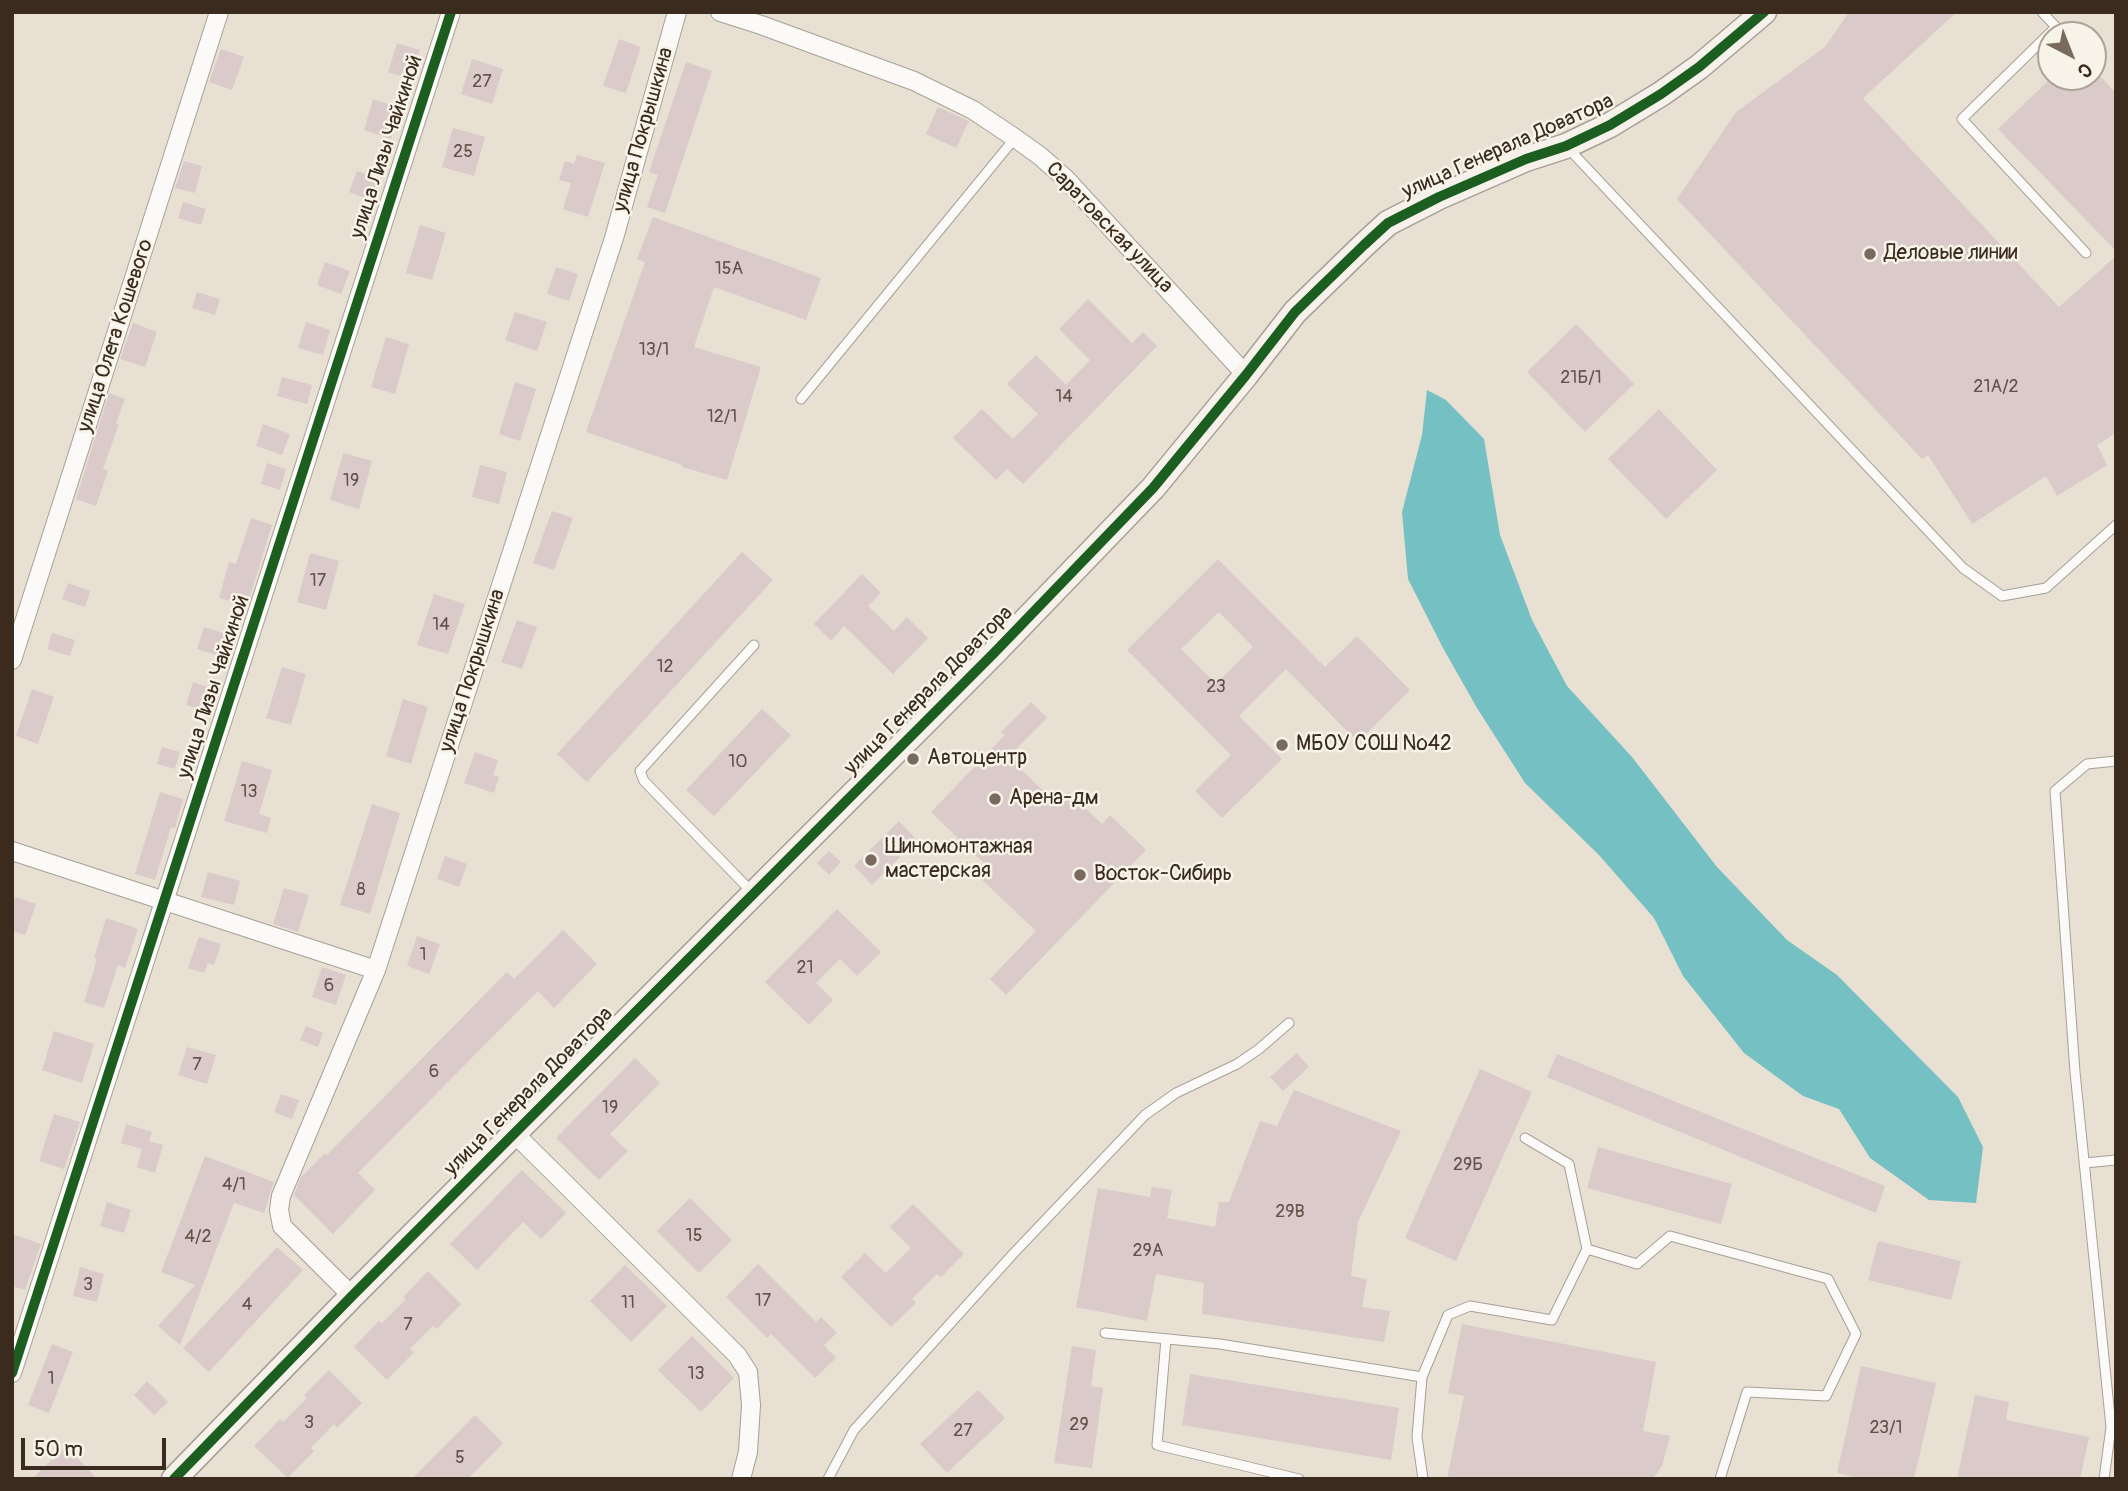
<!DOCTYPE html>
<html>
<head>
<meta charset="utf-8">
<style>
	body { margin:0 }
	#map { position:relative; width:2128px; height:1491px; overflow:hidden; background:#e8e0d2; font-family:Pangolin,sans-serif }
	canvas { display:block }
	.frame { position:absolute; inset:0; border:14px solid #3b2a1e; pointer-events:none }
	.north { position:absolute; left:2037px; top:21px; width:70px; height:70px; box-sizing:border-box; background:#f7f3e8; border:2px solid #aca397; border-radius:50%; rotate:138deg; font-size:19px; font-weight:700; line-height:28px; text-align:center; color:#3b2a1e }
	.north::after { content:''; display:block; margin:auto; width:24px; height:32px; background:#786a5d; clip-path:polygon(50% 0,100% 100%,50% 72%,0 100%) }
	.scale { position:absolute; left:21px; top:1438px; width:145px; height:32px; box-sizing:border-box; border:4px solid #3b2a1e; border-top:0; padding-left:9px; font-size:21px; line-height:24px; white-space:nowrap; color:#3b2a1e; -webkit-text-stroke:5px #f7f3e8; paint-order:stroke }
</style>
</head>
<body>
<div id="map">
<canvas width="2128" height="1491"></canvas>
<div class="frame"></div>
<div class="north">С</div>
<div class="scale">50 m</div>
</div>
<script>
const ctx = document.querySelector('canvas').getContext('2d');
ctx.lineJoin = 'round';
function fill(path, color) {
  ctx.fillStyle = color;
  ctx.fill(path, 'evenodd');
}
function shape(rows) {
  const path = new Path2D();
  for (const r of rows) {
    path.moveTo(r[0], r[1]);
    for (let i = 2; i < r.length; i += 2) path.lineTo(r[i], r[i + 1]);
  }
  return path;
}
function stroke(path, color, width, dash) {
  ctx.strokeStyle = color;
  ctx.lineWidth = width;
  ctx.lineCap = dash ? 'butt' : 'round';
  ctx.setLineDash(dash || []);
  ctx.stroke(path);
}
function label(font, color, halo, rows, align = 'center') {
  ctx.font = font + ' Pangolin,sans-serif';
  ctx.lineWidth = 5;
  ctx.setLineDash([]);
  ctx.textBaseline = 'middle';
  ctx.strokeStyle = halo;
  ctx.fillStyle = color;
  for (const [text, x, y, turn = 0] of rows) {
    ctx.save();
    ctx.translate(x, y);
    ctx.rotate((+turn || 0) * Math.PI / 180);
    ctx.textAlign = isNaN(turn) ? turn : align;
    if (halo) ctx.strokeText(text, 0, 0);
    ctx.fillText(text, 0, 0);
    ctx.restore();
  }
}
const water = shape([
	[1427,390,1446,400,1484,439,1500,535,1532,620,1567,686,1632,757,1717,867,1787,940,1837,975,1958,1097,1983,1147,1976,1203,1929,1200,1870,1158,1839,1109,1803,1096,1744,1053,1683,976,1654,918,1599,855,1525,783,1477,708,1443,648,1408,579,1402,512,1422,435]
]);
const building = shape([
	[1849,12,1957,12,1863,98,2059,307,2116,256,2116,433,2097,445,2107,465,2057,496,2046,476,1972,524,1928,455,1922,459,1677,199,1736,112,1825,47],
	[619,39,641,47,626,93,603,86],
	[397,43,420,50,411,79,388,72],
	[221,49,244,57,232,90,209,82],
	[472,59,503,69,492,104,461,94],
	[686,62,712,71,665,213,647,207,658,175,649,172],
	[2052,77,2101,77,2116,93,2116,251,1998,129],
	[373,99,401,108,391,139,364,130],
	[938,107,969,121,956,148,926,134],
	[453,128,485,137,474,176,442,167],
	[577,155,605,163,588,217,563,209,571,183,559,180,565,161,574,164],
	[184,161,202,166,195,193,175,188],
	[357,171,381,179,374,201,349,192],
	[183,202,206,209,201,225,178,218],
	[653,217,821,278,806,320,714,287,694,347,761,367,727,480,682,467,682,465,586,432,645,262,637,259],
	[420,225,446,233,432,280,406,273],
	[325,262,350,271,341,294,317,285],
	[556,267,578,274,569,301,547,294],
	[197,292,220,299,215,315,192,308],
	[1088,299,1132,343,1143,332,1157,346,1023,484,1007,469,996,480,953,438,982,409,1013,439,1038,414,1007,384,1036,355,1066,385,1090,360,1059,329],
	[515,312,547,322,537,351,505,340],
	[306,322,330,330,323,355,298,348],
	[133,323,157,332,145,367,120,359],
	[1576,324,1634,384,1585,432,1527,372],
	[386,337,409,344,395,394,371,387],
	[282,377,312,385,307,404,277,396],
	[515,382,536,389,520,441,499,434],
	[109,393,125,399,116,423,119,424,103,469,108,471,96,506,76,499],
	[1659,409,1717,470,1666,519,1608,459],
	[263,424,290,434,282,455,256,446],
	[343,453,372,461,359,509,330,500],
	[267,463,286,469,280,490,261,484],
	[480,465,507,472,499,504,472,497],
	[552,511,573,518,554,570,533,563],
	[251,518,272,525,247,606,219,598,229,562,236,564],
	[742,552,773,580,587,782,557,754],
	[310,553,339,561,326,610,297,602],
	[1218,559,1325,667,1357,636,1410,690,1358,742,1286,669,1239,716,1282,759,1222,818,1195,791,1231,755,1127,650],
	[1219,612,1253,647,1216,684,1181,649],
	[862,574,881,593,868,606,894,631,907,617,928,638,893,674,844,626,831,641,814,624],
	[68,583,90,591,85,607,62,599],
	[434,594,465,604,448,654,417,645],
	[517,620,537,627,522,669,501,662],
	[204,627,237,637,230,659,197,649],
	[52,633,75,640,70,656,47,649],
	[282,667,306,674,291,725,266,718],
	[193,682,214,689,206,711,186,705],
	[32,689,54,697,38,744,16,736],
	[403,699,428,707,411,764,386,756],
	[1031,702,1047,718,1008,757,1056,803,1068,791,1102,824,1110,815,1146,850,1006,995,990,979,1036,931,979,877,988,867,931,812,1005,735,1001,732],
	[762,709,791,735,714,816,686,790],
	[162,747,180,752,175,769,157,764],
	[475,752,498,760,493,775,499,777,494,793,464,783],
	[242,761,272,770,259,814,271,818,267,833,224,821],
	[160,792,183,799,175,828,171,827,155,880,135,874],
	[372,804,400,813,370,914,340,905],
	[899,821,917,840,872,885,854,866],
	[829,851,841,862,829,875,817,863],
	[445,856,467,864,459,887,437,879],
	[208,872,240,881,234,905,201,897],
	[284,888,309,895,298,932,273,924],
	[12,896,36,904,25,935,12,931],
	[837,909,881,952,857,976,840,959,816,983,833,1000,809,1025,765,982],
	[106,918,138,929,125,968,118,965,104,1008,84,1002,97,959,94,958],
	[563,930,597,964,554,1008,538,991,358,1173,375,1190,333,1234,294,1195,301,1177,325,1153,327,1155,507,972,514,979],
	[417,936,440,944,429,974,407,966],
	[199,937,221,944,214,965,208,963,204,973,188,968],
	[322,967,346,975,336,1005,312,997],
	[306,1026,323,1033,318,1047,300,1040],
	[54,1031,94,1044,82,1083,42,1070],
	[187,1047,216,1055,207,1084,178,1075],
	[1297,1053,1309,1067,1283,1091,1270,1077],
	[1557,1054,1885,1186,1876,1213,1547,1077],
	[635,1058,660,1083,610,1134,628,1151,599,1180,556,1138],
	[1480,1069,1532,1092,1456,1261,1405,1238],
	[1294,1090,1401,1131,1358,1222,1351,1276,1367,1279,1362,1307,1390,1311,1384,1342,1202,1314,1204,1283,1156,1274,1147,1321,1076,1307,1098,1188,1150,1197,1152,1187,1172,1190,1167,1218,1215,1227,1219,1202,1229,1202,1260,1121,1277,1126],
	[281,1094,299,1100,292,1119,274,1112],
	[54,1114,80,1122,64,1169,39,1161],
	[126,1124,152,1132,149,1141,163,1145,155,1173,137,1167,142,1149,121,1143],
	[1598,1147,1732,1184,1721,1224,1587,1188],
	[205,1156,274,1182,264,1213,234,1203,180,1345,158,1326,195,1285,161,1272],
	[522,1170,566,1213,541,1239,523,1222,477,1270,450,1244],
	[690,1198,732,1240,699,1273,657,1231],
	[107,1202,131,1210,124,1233,100,1226],
	[913,1204,964,1254,941,1277,937,1274,912,1299,916,1303,891,1327,841,1277,865,1253,886,1273,911,1248,890,1227],
	[12,1234,41,1244,25,1290,12,1286],
	[1878,1241,1961,1261,1951,1300,1868,1280],
	[277,1247,303,1270,209,1372,183,1348],
	[758,1264,816,1322,821,1317,837,1333,824,1345,836,1358,815,1378,771,1334,767,1338,726,1297],
	[625,1265,667,1306,631,1342,590,1301],
	[80,1267,104,1274,97,1302,73,1296],
	[428,1271,461,1304,437,1329,433,1326,410,1349,414,1352,387,1380,354,1347,379,1321,382,1323,406,1299,403,1297],
	[1462,1324,1656,1362,1643,1431,1670,1436,1662,1466,1653,1479,1447,1479,1464,1396,1448,1393],
	[692,1336,734,1378,701,1412,658,1370],
	[52,1344,73,1352,49,1413,28,1405],
	[1072,1346,1096,1350,1091,1386,1103,1388,1092,1468,1054,1463],
	[1861,1366,1936,1383,1914,1479,1863,1479,1837,1473],
	[329,1370,362,1403,337,1428,334,1424,311,1448,314,1451,288,1478,254,1446,280,1419,283,1422,307,1398,304,1395],
	[1190,1374,1399,1408,1391,1460,1182,1425],
	[147,1381,168,1402,154,1415,134,1395],
	[978,1390,1005,1418,947,1473,920,1444],
	[1975,1395,2009,1402,2006,1420,2089,1437,2080,1479,1957,1479],
	[475,1415,503,1443,468,1479,412,1479],
	[66,1446,97,1479,32,1479]
]);
const lane = shape([
	[2042,12,2056,27,1962,119,2086,253],
	[1567,147,1963,568,2002,596,2046,588,2116,525],
	[801,399,1015,138],
	[751,891,644,781,640,771,754,645],
	[1525,1138,1569,1164,1587,1249,1637,1264,1670,1236,1828,1279,1856,1334,1826,1396,1747,1392,1720,1479],
	[2085,1163,2116,1160],
	[1105,1333,1220,1344,1422,1377,1448,1315,1470,1306,1552,1320,1587,1249],
	[1166,1339,1157,1445,1299,1479],
	[1422,1377,1417,1437,1423,1479],
	[828,1479,854,1430,1013,1254,1145,1115,1176,1093,1237,1064,1259,1049,1289,1023],
	[2104,1479,2111,1427,2075,1072,2055,791,2087,764,2116,761]
]);
const street = shape([
	[720,12,761,25,914,81,973,110,1015,138,1040,156,1066,179,1246,375],
	[12,660,219,12],
	[12,851,376,970],
	[515,1134,737,1355,748,1372,751,1405,748,1452,741,1479],
	[352,1296,282,1226,279,1210,281,1196,376,970,614,238,677,12],
	[12,1373,451,12]
]);
const secondary = shape([
	[174,1479,352,1296,994,653,1153,488,1246,375,1295,312,1364,245,1388,223,1439,197,1526,159,1566,146,1610,125,1661,94,1699,67,1764,12]
]);
const cycleway = shape([
	[12,1373,451,12],
	[174,1479,352,1296,994,653,1153,488,1246,375,1295,312,1364,245,1388,223,1439,197,1526,159,1566,146,1610,125,1661,94,1699,67,1764,12]
]);
const markers = [
	[1870,254,7,"#786a5d"],
	[1282,745,7,"#786a5d"],
	[913,759,7,"#786a5d"],
	[995,799,7,"#786a5d"],
	[871,860,7,"#786a5d"],
	[1080,875,7,"#786a5d"]
];
const numberNames = [
	["27",482,82],
	["25",463,152],
	["15А",729,269],
	["13/1",654,350],
	["21Б/1",1581,378],
	["21А/2",1996,387],
	["14",1064,397],
	["12/1",722,417],
	["19",351,481],
	["17",318,581],
	["14",441,625],
	["12",665,667],
	["23",1216,687],
	["10",738,762],
	["13",249,792],
	["8",361,890],
	["1",423,955],
	["21",805,968],
	["6",329,986],
	["7",197,1065],
	["6",434,1072],
	["19",610,1108],
	["29Б",1468,1165],
	["4/1",234,1185],
	["29В",1290,1212],
	["15",694,1236],
	["4/2",198,1237],
	["29А",1148,1251],
	["3",88,1285],
	["17",763,1301],
	["11",628,1303],
	["4",247,1305],
	["7",408,1325],
	["13",696,1374],
	["1",51,1379],
	["3",309,1423],
	["29",1079,1425],
	["23/1",1886,1428],
	["27",963,1431],
	["5",460,1458]
];
const streetNames = [
	["улица Покрышкина",644,130,-74],
	["улица Лизы Чайкиной",387,147,-72],
	["улица Генерала Доватора",1508,147,-24],
	["Саратовская улица",1109,228,46],
	["улица Олега Кошевого",116,336,-72],
	["улица Покрышкина",473,671,-72],
	["улица Лизы Чайкиной",214,687,-72],
	["улица Генерала Доватора",929,691,-45],
	["улица Генерала Доватора",529,1092,-45]
];
const poiNames = [
	["Деловые линии",1884,254],
	["МБОУ СОШ №42",1296,745],
	["Автоцентр",927,759],
	["Арена-дм",1009,799],
	["Шиномонтажная",885,848],
	["мастерская",885,872],
	["Восток-Сибирь",1094,875]
];
fill(water, '#74c0c3');
fill(building, '#dbcaca');
stroke(lane, '#a6a096', 11);
stroke(street, '#a6a096', 20);
stroke(secondary, '#a6a096', 27);
stroke(lane, '#fcfaf8', 9);
stroke(street, '#fcfaf8', 18);
stroke(secondary, '#f6f1eb', 24);
stroke(cycleway, '#1b5e20', 10);
for (const [x, y, r, color] of markers) {
  const dot = new Path2D();
  dot.arc(x, y, r, 0, 2 * Math.PI);
  ctx.fillStyle = color;
  ctx.fill(dot);
  stroke(dot, '#f7f3e8', 2.5);
}
label('18px', '#635249', null, numberNames);
label('21px', '#3b2a1e', '#f7f3e8', streetNames);
label('21px', '#3b2a1e', '#f7f3e8', poiNames, 'left');
</script>
</body>
</html>
